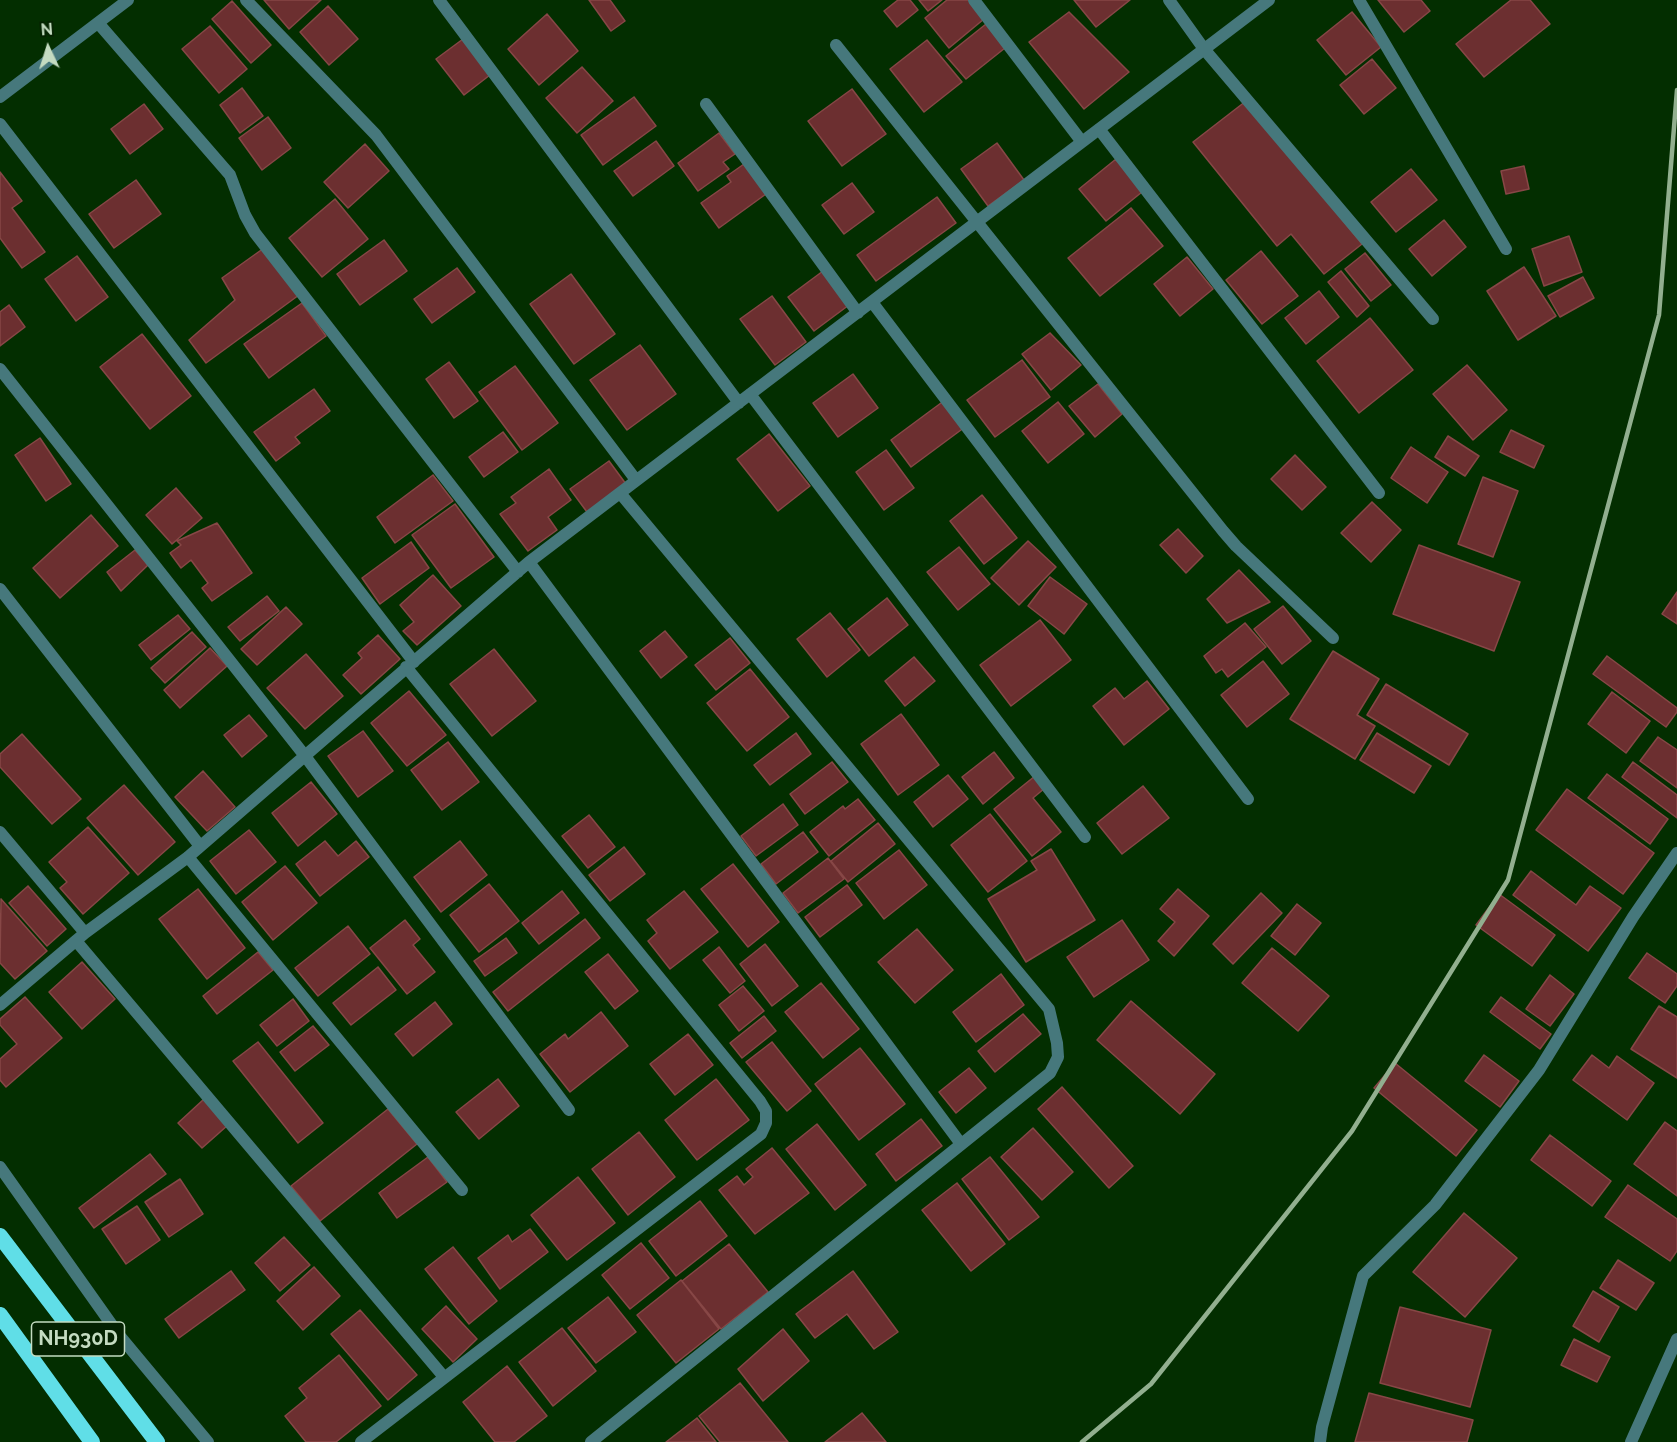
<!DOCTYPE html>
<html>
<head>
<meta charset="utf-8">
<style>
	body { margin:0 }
	#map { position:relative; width:1677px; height:1442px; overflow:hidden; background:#032e00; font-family:Raleway,sans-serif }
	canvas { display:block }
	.north { position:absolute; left:18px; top:18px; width:60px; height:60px; -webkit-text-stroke:4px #042201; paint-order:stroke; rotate:356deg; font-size:16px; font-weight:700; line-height:24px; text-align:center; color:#c4dbc1 }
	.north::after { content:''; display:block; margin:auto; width:21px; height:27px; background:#c4dbc1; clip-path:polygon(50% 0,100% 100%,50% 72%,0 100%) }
</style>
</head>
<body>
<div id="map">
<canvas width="1677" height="1442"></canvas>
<div class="north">N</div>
</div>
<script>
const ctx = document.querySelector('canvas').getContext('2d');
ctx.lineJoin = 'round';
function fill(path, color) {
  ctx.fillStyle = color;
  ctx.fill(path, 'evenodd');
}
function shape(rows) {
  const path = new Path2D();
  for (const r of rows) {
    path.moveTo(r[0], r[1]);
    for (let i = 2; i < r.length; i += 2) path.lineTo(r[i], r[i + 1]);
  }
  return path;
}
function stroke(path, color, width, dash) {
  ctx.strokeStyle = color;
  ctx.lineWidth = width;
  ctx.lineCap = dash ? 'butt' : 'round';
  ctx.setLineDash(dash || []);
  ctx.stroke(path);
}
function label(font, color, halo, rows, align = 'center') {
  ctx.font = font + ' Raleway,sans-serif';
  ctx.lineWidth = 4.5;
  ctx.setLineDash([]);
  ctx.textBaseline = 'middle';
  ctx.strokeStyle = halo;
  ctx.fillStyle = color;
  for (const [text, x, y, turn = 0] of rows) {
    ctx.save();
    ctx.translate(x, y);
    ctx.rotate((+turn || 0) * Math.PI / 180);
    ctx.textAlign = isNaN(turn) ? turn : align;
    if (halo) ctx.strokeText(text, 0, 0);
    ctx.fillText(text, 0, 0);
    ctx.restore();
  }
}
const building = shape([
	[264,0,321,0,289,29,264,0],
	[589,0,610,0,625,21,611,31,589,0],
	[898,0,910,0,918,10,897,27,884,11,898,0],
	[919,0,942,0,928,11,919,0],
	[947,0,969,0,984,19,949,48,925,18,947,0],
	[1074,0,1130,0,1096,27,1074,0],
	[1378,0,1421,0,1430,11,1404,32,1378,0],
	[1511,0,1530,0,1550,24,1484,77,1456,44,1511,0],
	[232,1,271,45,251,63,212,19,232,1],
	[328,6,358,39,329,65,300,32,328,6],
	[1069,12,1129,72,1084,109,1029,42,1069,12],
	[1352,12,1381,47,1346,75,1317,40,1352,12],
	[547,14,578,51,539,85,508,49,547,14],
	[986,24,1005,48,966,79,946,56,986,24],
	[210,26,247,69,219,93,182,49,210,26],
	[463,39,490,75,464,95,436,59,463,39],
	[927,40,962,82,924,112,890,69,927,40],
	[1372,59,1396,88,1364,114,1340,85,1372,59],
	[582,67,613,101,577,133,546,98,582,67],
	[242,88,263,116,240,133,220,105,242,88],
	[852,89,886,134,842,166,808,121,852,89],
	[634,97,656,126,603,165,581,135,634,97],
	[1246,101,1362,244,1324,274,1291,234,1277,246,1193,142,1246,101],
	[144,104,163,129,130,154,111,129,144,104],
	[268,117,291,148,262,170,239,138,268,117],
	[719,133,735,154,723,162,729,169,698,191,678,163,719,133],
	[656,141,674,166,633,196,614,171,656,141],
	[997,143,1024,180,988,206,961,169,997,143],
	[365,144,389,171,348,208,324,182,365,144],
	[1116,159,1142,192,1106,221,1079,189,1116,159],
	[744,164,766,194,719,228,701,203,731,182,727,176,744,164],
	[1524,166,1529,189,1506,194,1501,171,1524,166],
	[1411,169,1437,200,1396,232,1371,202,1411,169],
	[0,172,22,201,12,208,45,252,22,268,0,238,0,172],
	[136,180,161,214,114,248,89,214,136,180],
	[852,183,874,212,844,234,822,205,852,183],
	[937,197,956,223,876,281,857,255,937,197],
	[335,199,368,239,322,277,289,238,335,199],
	[1131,208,1163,246,1100,296,1068,258,1131,208],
	[1444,220,1466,247,1432,276,1409,249,1444,220],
	[1569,236,1582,272,1544,286,1532,249,1569,236],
	[384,240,407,271,360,305,337,274,384,240],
	[264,248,299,295,206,363,189,340,235,300,222,278,264,248],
	[1261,251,1298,296,1262,324,1226,280,1261,251],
	[1365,253,1391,285,1371,301,1345,269,1365,253],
	[77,256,108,297,76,321,45,279,77,256],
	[1187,257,1213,289,1180,316,1154,284,1187,257],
	[1524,267,1556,316,1518,340,1487,291,1524,267],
	[457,268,475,292,432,323,414,299,457,268],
	[823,271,849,305,814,331,788,297,823,271],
	[1341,271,1369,306,1357,317,1328,282,1341,271],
	[571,274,615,334,574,364,530,304,571,274],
	[1583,277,1594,298,1560,317,1548,296,1583,277],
	[1319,291,1339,317,1306,344,1285,318,1319,291],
	[772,296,806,342,775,365,740,319,772,296],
	[302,303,326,336,269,378,244,344,302,303],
	[9,305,25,327,0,346,0,312,9,305],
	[1370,318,1413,370,1359,413,1317,361,1370,318],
	[1050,333,1081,365,1051,390,1022,354,1050,333],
	[142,334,191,396,150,429,100,367,142,334],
	[640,345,676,394,627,430,590,380,640,345],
	[1022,360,1050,397,995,437,967,400,1022,360],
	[449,362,478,401,454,418,426,379,449,362],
	[1467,365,1507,410,1473,440,1433,394,1467,365],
	[515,366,558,423,522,450,479,392,515,366],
	[853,374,878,408,838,437,813,403,853,374],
	[1098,384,1122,414,1095,437,1069,406,1098,384],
	[314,389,330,411,295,437,300,443,276,461,254,432,314,389],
	[945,400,965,427,911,467,891,440,945,400],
	[1058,402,1084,434,1048,463,1022,431,1058,402],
	[1511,430,1544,446,1534,468,1500,452,1511,430],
	[503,432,518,452,484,477,469,457,503,432],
	[769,434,810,486,778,511,737,459,769,434],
	[1448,436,1479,456,1465,476,1435,457,1448,436],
	[40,438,71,484,46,501,15,455,40,438],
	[1411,447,1448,472,1427,503,1391,478,1411,447],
	[886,450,914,488,884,510,856,472,886,450],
	[1295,455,1326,487,1302,510,1271,479,1295,455],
	[609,461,626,484,587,512,570,489,609,461],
	[549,469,571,500,548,517,557,530,528,551,500,514,516,503,511,497,549,469],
	[433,475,453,501,395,543,377,517,433,475],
	[1483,477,1518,491,1493,557,1458,544,1483,477],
	[176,488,202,518,172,544,146,515,176,488],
	[982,495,1017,538,984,564,950,521,982,495],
	[1372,502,1401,530,1371,562,1341,533,1372,502],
	[455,504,494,557,451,588,412,535,455,504],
	[91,515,118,546,60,598,33,568,91,515],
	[217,523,252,573,212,601,202,588,208,583,191,560,181,568,170,553,181,545,177,541,217,523],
	[1178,529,1203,556,1186,573,1160,545,1178,529],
	[1028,541,1056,567,1019,605,991,578,1028,541],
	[411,542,429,568,380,604,362,578,411,542],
	[1419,545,1520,582,1494,651,1393,614,1419,545],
	[959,547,990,584,958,610,927,572,959,547],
	[135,550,148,565,121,591,107,572,135,550],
	[1239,570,1270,602,1227,623,1207,599,1239,570],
	[433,575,461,606,417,645,403,631,414,622,400,605,433,575],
	[1050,577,1087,604,1064,634,1028,606,1050,577],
	[1677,592,1677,624,1662,614,1677,592],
	[267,596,279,611,240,641,228,627,267,596],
	[887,598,908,625,869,656,848,629,887,598],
	[1283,606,1311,641,1282,664,1254,629,1283,606],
	[286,607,302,624,257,665,241,649,286,607],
	[830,613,860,650,827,677,797,639,830,613],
	[178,615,190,629,151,660,139,645,178,615],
	[1040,620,1071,660,1011,706,980,665,1040,620],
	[1245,623,1266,647,1228,677,1222,669,1216,673,1204,656,1245,623],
	[665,631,687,657,661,678,640,651,665,631],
	[192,632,206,647,165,683,151,668,192,632],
	[378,635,400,659,361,694,343,675,362,658,358,653,378,635],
	[730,638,750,663,716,690,695,665,730,638],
	[210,648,227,666,180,708,164,690,210,648],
	[494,649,536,701,492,736,450,684,494,649],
	[1333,651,1379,679,1357,715,1375,726,1355,759,1290,719,1333,651],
	[306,654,343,696,305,729,267,688,306,654],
	[1607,656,1677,708,1677,712,1666,727,1593,674,1607,656],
	[914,657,935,681,905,706,885,681,914,657],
	[1263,661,1289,694,1247,727,1221,695,1263,661],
	[750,669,789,717,747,751,707,703,750,669],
	[1147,681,1169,709,1124,745,1093,706,1115,688,1124,699,1147,681],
	[1386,684,1468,734,1449,765,1367,715,1386,684],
	[409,691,446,735,407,766,371,723,409,691],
	[1612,692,1650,721,1626,753,1588,724,1612,692],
	[901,714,939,765,898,795,861,744,901,714],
	[249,715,267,736,242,757,224,735,249,715],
	[363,731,393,771,358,797,328,756,363,731],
	[796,733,811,754,770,785,754,765,796,733],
	[1377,733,1431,766,1414,793,1360,760,1377,733],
	[22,734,81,799,52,824,0,767,0,754,22,734],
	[1658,737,1677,750,1677,788,1640,761,1658,737],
	[448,742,479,782,442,810,411,770,448,742],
	[994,752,1014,778,983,804,962,777,994,752],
	[832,762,848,782,805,814,790,794,832,762],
	[1633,762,1677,795,1677,818,1622,777,1633,762],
	[203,771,235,807,207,831,175,797,203,771],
	[1607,774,1668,819,1650,844,1588,798,1607,774],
	[948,775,968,799,933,827,914,802,948,775],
	[1035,776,1045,788,1033,798,1061,832,1032,856,994,809,1035,776],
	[311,782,337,814,298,846,272,813,311,782],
	[124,785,175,842,138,875,87,818,124,785],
	[1143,786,1169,818,1122,854,1097,823,1143,786],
	[1567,789,1654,853,1623,894,1536,830,1567,789],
	[858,799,875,820,829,856,810,832,843,806,845,809,858,799],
	[783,804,798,825,756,856,741,836,783,804],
	[990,814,1027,861,988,892,951,845,990,814],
	[589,815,615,847,588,868,562,836,589,815],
	[878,823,895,844,848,882,831,861,878,823],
	[88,827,129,873,83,914,60,888,67,882,49,862,88,827],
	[249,830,276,862,236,894,210,861,249,830],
	[803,832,818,852,776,884,761,864,803,832],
	[325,841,338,856,356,841,369,857,320,896,296,864,325,841],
	[460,841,487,875,441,912,414,877,460,841],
	[624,847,645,874,610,901,589,875,624,847],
	[1051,849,1095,920,1026,962,988,899,1037,870,1031,861,1051,849],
	[899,850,927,885,884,919,856,883,899,850],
	[828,858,844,879,798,913,783,893,828,858],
	[733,864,779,922,748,947,701,889,733,864],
	[285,866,317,903,273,940,242,902,285,866],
	[1531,871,1576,905,1590,886,1621,908,1588,951,1513,895,1531,871],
	[489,884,519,921,479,952,450,915,489,884],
	[847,885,862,905,820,937,805,917,847,885],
	[28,886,66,929,47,946,9,903,28,886],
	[198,889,245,948,207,979,159,919,198,889],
	[1178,889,1209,916,1174,956,1158,941,1175,922,1160,909,1178,889],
	[562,891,579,913,539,944,522,923,562,891],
	[684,891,718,932,670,969,648,941,657,933,647,920,684,891],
	[1261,893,1282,913,1233,964,1213,944,1261,893],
	[1499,894,1555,935,1532,966,1476,925,1499,894],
	[1,899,47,951,15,979,0,963,1,899],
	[1297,904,1321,923,1295,955,1271,936,1297,904],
	[585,919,600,938,508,1011,493,992,585,919],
	[405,920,420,939,413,945,435,972,407,994,370,948,405,920],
	[1122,920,1149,960,1094,997,1067,957,1122,920],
	[348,926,370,954,318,996,295,968,348,926],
	[917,929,953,970,915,1003,878,962,917,929],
	[506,938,517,953,485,976,474,961,506,938],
	[765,944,798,986,772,1006,740,964,765,944],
	[719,947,745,981,730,993,703,960,719,947],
	[1272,948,1329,996,1298,1031,1242,983,1272,948],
	[258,952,273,970,217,1014,203,996,258,952],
	[1647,953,1677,974,1677,986,1665,1003,1629,978,1647,953],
	[608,954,638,991,615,1009,585,972,608,954],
	[82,962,115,999,82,1029,49,992,82,962],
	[378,967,396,990,351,1025,333,1003,378,967],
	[1001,974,1024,1005,976,1042,953,1012,1001,974],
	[1550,975,1574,994,1550,1026,1526,1009,1550,975],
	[821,983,859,1029,823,1058,785,1012,821,983],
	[743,986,764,1011,739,1031,719,1005,743,986],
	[25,997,62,1038,6,1087,0,1080,0,1059,17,1044,0,1025,0,1019,25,997],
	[1501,997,1551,1034,1540,1049,1490,1012,1501,997],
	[293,999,309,1021,277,1046,260,1025,293,999],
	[1131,1001,1215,1074,1180,1114,1097,1040,1131,1001],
	[435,1002,452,1024,413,1056,395,1034,435,1002],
	[1659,1006,1677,1017,1677,1078,1631,1049,1659,1006],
	[601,1012,628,1046,570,1092,540,1054,565,1034,568,1039,601,1012],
	[1023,1014,1041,1034,995,1072,978,1051,1023,1014],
	[764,1016,776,1031,742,1058,730,1043,764,1016],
	[313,1026,329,1045,295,1071,280,1052,313,1026],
	[688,1034,713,1065,675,1095,650,1064,688,1034],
	[258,1042,323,1123,298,1143,233,1061,258,1042],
	[772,1042,811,1091,787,1111,746,1062,772,1042],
	[860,1048,905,1104,859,1140,815,1084,860,1048],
	[1484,1055,1519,1081,1500,1107,1465,1081,1484,1055],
	[1592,1055,1609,1068,1617,1056,1654,1083,1627,1120,1573,1080,1592,1055],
	[1395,1063,1477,1130,1456,1156,1374,1088,1395,1063],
	[969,1068,986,1088,956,1113,939,1092,969,1068],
	[498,1079,519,1106,479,1139,456,1112,498,1079],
	[716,1079,749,1120,697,1160,665,1120,716,1079],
	[1062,1087,1133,1166,1109,1188,1038,1109,1062,1087],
	[204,1099,228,1125,202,1148,178,1123,204,1099],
	[388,1109,417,1144,320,1221,291,1186,388,1109],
	[921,1119,942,1146,896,1181,876,1154,921,1119],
	[1665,1122,1677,1131,1677,1196,1634,1164,1665,1122],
	[817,1124,866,1185,835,1210,786,1149,817,1124],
	[1033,1128,1073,1172,1042,1200,1001,1157,1033,1128],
	[639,1132,675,1177,628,1215,592,1169,639,1132],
	[1550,1135,1611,1181,1592,1206,1531,1160,1550,1135],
	[772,1148,809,1193,755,1234,719,1190,737,1176,744,1185,753,1177,746,1169,772,1148],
	[150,1154,166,1174,94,1228,79,1208,150,1154],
	[428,1157,447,1182,397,1218,379,1193,428,1157],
	[990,1157,1039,1217,1009,1240,962,1179,990,1157],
	[578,1177,615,1223,567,1260,531,1215,578,1177],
	[180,1179,203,1214,169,1237,145,1202,180,1179],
	[957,1183,1005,1244,971,1271,922,1210,957,1183],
	[1628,1185,1677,1219,1677,1251,1670,1261,1605,1217,1628,1185],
	[700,1201,727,1236,676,1276,649,1241,700,1201],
	[137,1206,160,1240,126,1264,102,1229,137,1206],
	[1464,1213,1517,1258,1465,1317,1413,1272,1464,1213],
	[530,1229,548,1252,500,1289,478,1258,508,1235,512,1242,530,1229],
	[284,1237,310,1265,280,1291,255,1263,284,1237],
	[641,1243,669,1278,630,1309,602,1275,641,1243],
	[729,1244,768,1292,721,1329,682,1281,729,1244],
	[453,1247,497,1301,469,1324,425,1269,453,1247],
	[1618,1260,1654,1283,1636,1310,1600,1288,1618,1260],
	[314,1267,340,1296,303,1330,277,1301,314,1267],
	[231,1271,245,1290,179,1338,165,1319,231,1271],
	[853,1271,898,1332,874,1349,847,1314,815,1338,796,1314,853,1271],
	[681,1280,719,1329,676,1363,637,1315,681,1280],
	[1593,1291,1619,1307,1599,1342,1573,1326,1593,1291],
	[608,1297,636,1332,596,1363,568,1328,608,1297],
	[446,1306,477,1339,453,1362,422,1329,446,1306],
	[1400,1307,1491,1330,1470,1407,1380,1383,1400,1307],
	[360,1310,417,1375,388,1400,331,1334,360,1310],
	[562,1328,596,1371,553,1406,519,1362,562,1328],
	[783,1329,809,1361,763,1401,738,1369,783,1329],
	[1574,1339,1610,1357,1597,1382,1561,1365,1574,1339],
	[339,1355,381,1406,336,1442,306,1442,285,1416,307,1398,299,1388,339,1355],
	[507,1366,547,1416,514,1442,495,1442,463,1402,507,1366],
	[740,1383,788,1442,720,1442,699,1416,740,1383],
	[1369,1393,1473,1420,1467,1442,1355,1442,1369,1393],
	[862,1413,886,1442,825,1442,862,1413],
	[697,1418,716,1442,666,1442,697,1418]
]);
const minor = shape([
	[246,0,376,135,636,480],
	[439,0,739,403],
	[974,0,1082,142],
	[1169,0,1204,49,1433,319],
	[1359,0,1506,249],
	[99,24,230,175,245,215,255,233,518,572],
	[836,45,1223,531,1236,546,1333,638],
	[0,97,128,0],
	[706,104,858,313],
	[0,124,414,662],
	[1099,129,1379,493],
	[872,302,1248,799],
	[0,369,305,756,569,1110],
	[750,394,1085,837],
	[529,562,961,1144],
	[0,589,200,846],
	[0,832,85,933],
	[188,857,462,1190],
	[77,942,444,1377],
	[0,1005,85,933,188,857,529,562,1269,0],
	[0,1167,119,1335,208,1442],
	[361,1442,761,1134,766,1123,766,1111,760,1101,406,667],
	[591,1442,1050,1073,1058,1057,1057,1043,1049,1009,620,493],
	[1320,1442,1322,1427,1363,1276,1435,1205,1539,1070,1633,917,1677,853],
	[1631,1442,1677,1339]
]);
const trunk = shape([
	[0,1236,157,1442],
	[0,1315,92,1442]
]);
const rail = shape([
	[1082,1442,1151,1384,1352,1131,1508,880,1659,315,1677,90]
]);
const shields = [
	[78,1339,93]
];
const shieldNames = [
	["NH930D",78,1339]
];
fill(building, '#6c2f30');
stroke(building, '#874746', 1.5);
stroke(minor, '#46787c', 12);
stroke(trunk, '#60dee7', 16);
stroke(rail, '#92af8f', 4.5);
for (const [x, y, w] of shields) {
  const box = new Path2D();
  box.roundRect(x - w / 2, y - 17, w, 34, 4.5);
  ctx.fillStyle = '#042201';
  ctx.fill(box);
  stroke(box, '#c4dbc1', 1.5);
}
label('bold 20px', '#c4dbc1', null, shieldNames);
</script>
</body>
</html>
